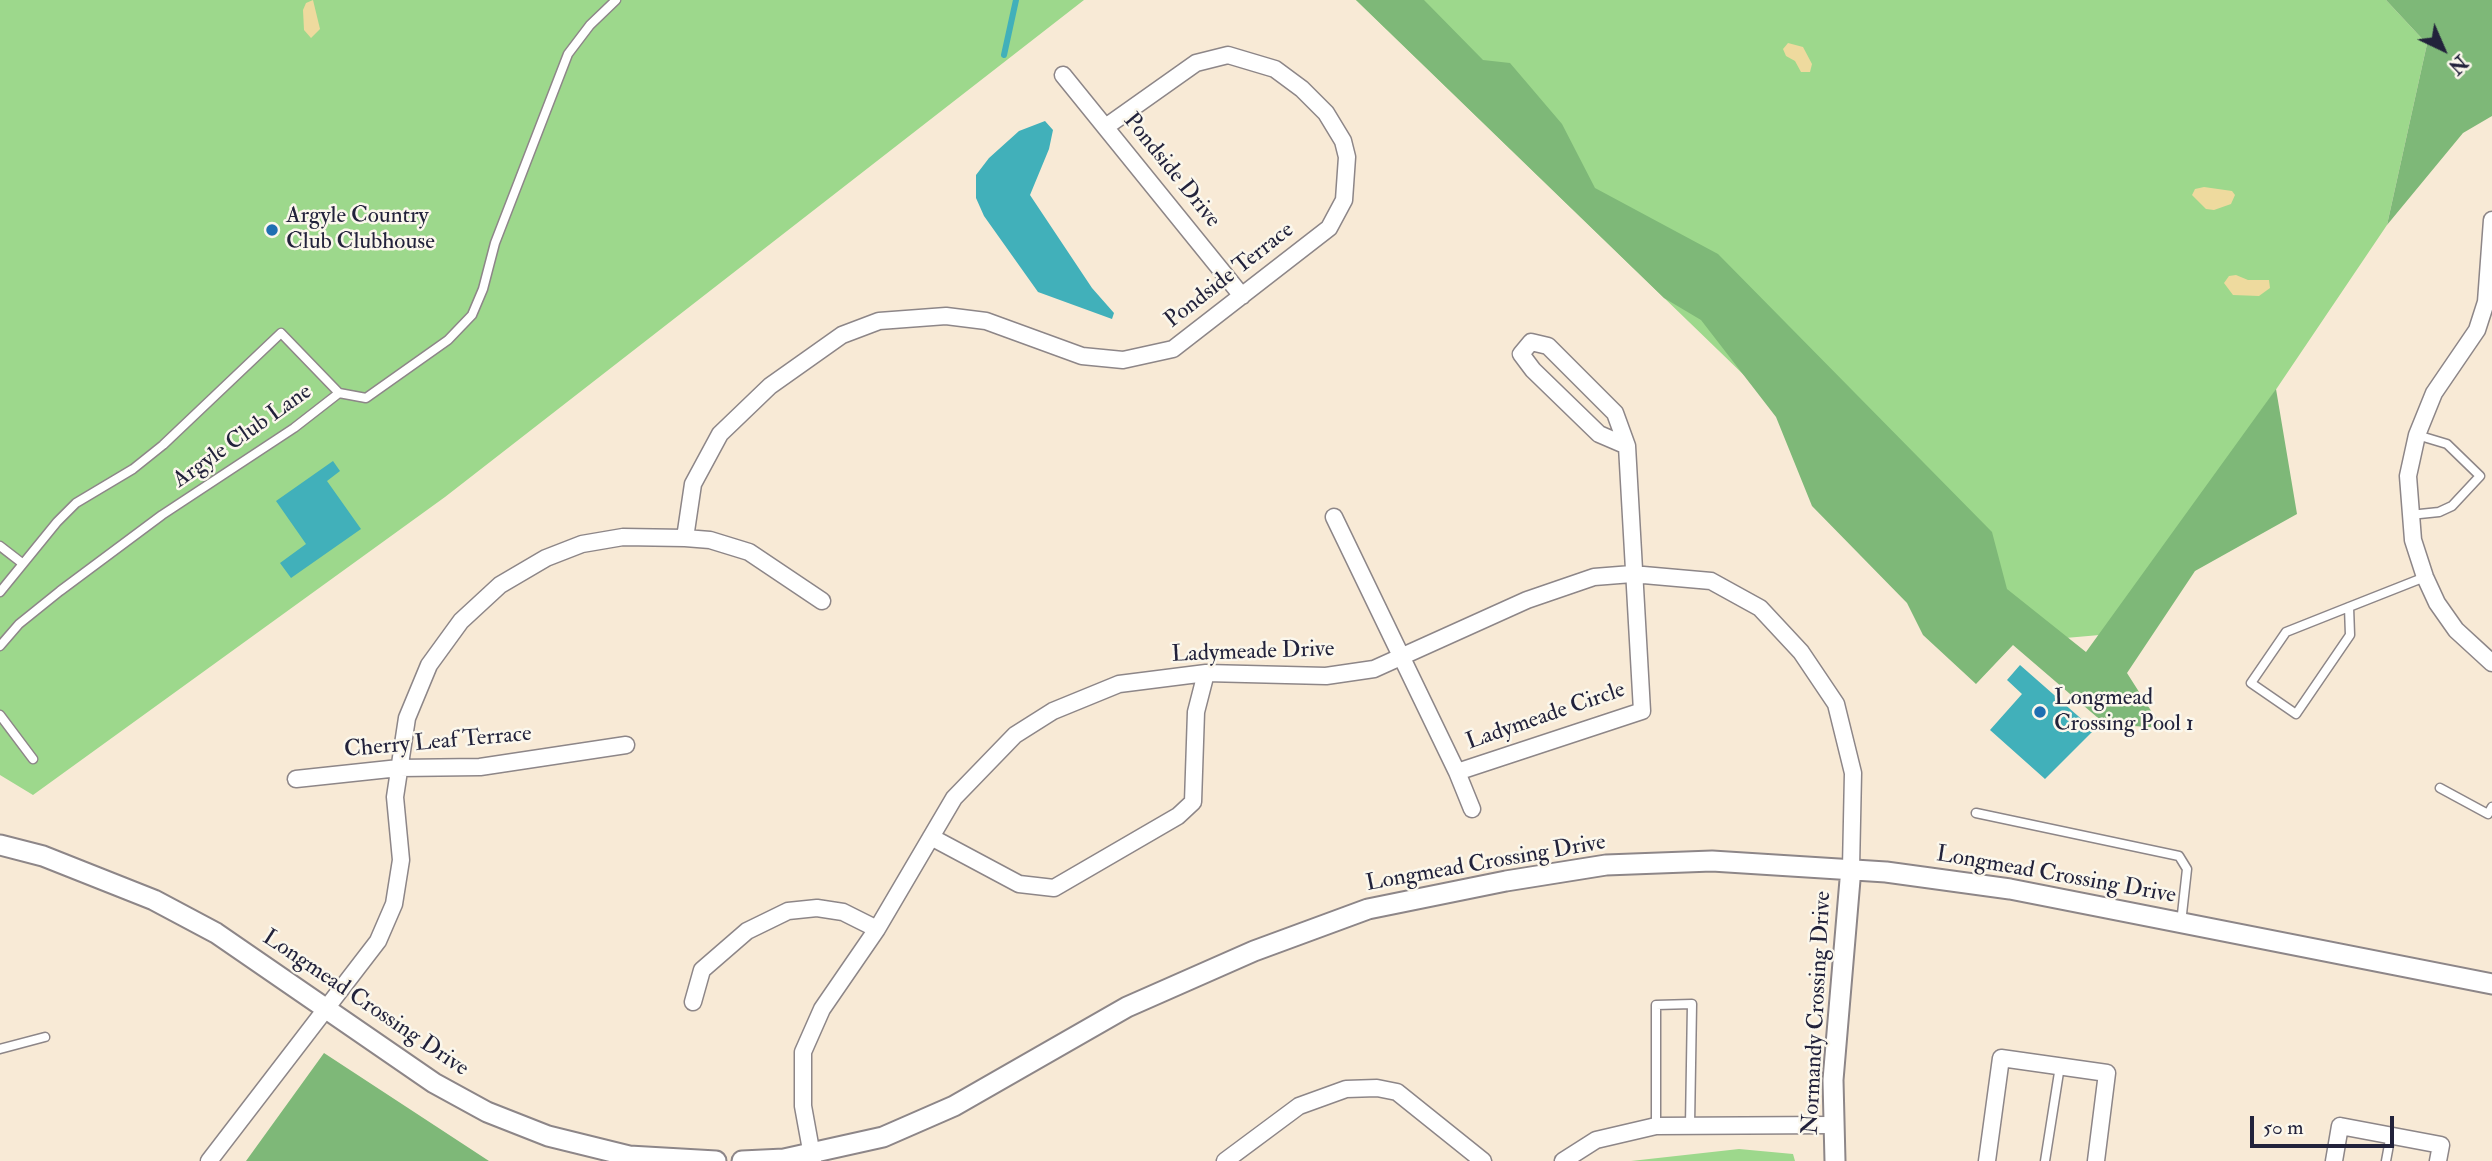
<!DOCTYPE html>
<html>
<head>
<meta charset="utf-8">
<style>
	body { margin:0 }
	#map { position:relative; width:2492px; height:1161px; overflow:hidden; background:#f8ead6; font-family:"IM FELL Double Pica",serif }
	canvas { display:block }
	.north { position:absolute; left:2408px; top:14px; width:70px; height:70px; -webkit-text-stroke:5px #fbf7ec; paint-order:stroke; rotate:136deg; font-size:19px; font-weight:700; line-height:28px; text-align:center; color:#22223b }
	.north::after { content:''; display:block; margin:auto; width:24px; height:32px; background:#22223b; clip-path:polygon(50% 0,100% 100%,50% 72%,0 100%) }
	.scale { position:absolute; left:2250px; top:1116px; width:144px; height:32px; box-sizing:border-box; border:4px solid #22223b; border-top:0; padding-left:9px; font-size:21px; line-height:24px; white-space:nowrap; color:#22223b; -webkit-text-stroke:5px #fbf7ec; paint-order:stroke }
</style>
</head>
<body>
<div id="map">
<canvas width="2492" height="1161"></canvas>
<div class="north">N</div>
<div class="scale">50 m</div>
</div>
<script>
const ctx = document.querySelector('canvas').getContext('2d');
ctx.lineJoin = 'round';
function fill(path, color) {
  ctx.fillStyle = color;
  ctx.fill(path, 'evenodd');
}
function shape(rows) {
  const path = new Path2D();
  for (const r of rows) {
    path.moveTo(r[0], r[1]);
    for (let i = 2; i < r.length; i += 2) path.lineTo(r[i], r[i + 1]);
  }
  return path;
}
function stroke(path, color, width, dash) {
  ctx.strokeStyle = color;
  ctx.lineWidth = width;
  ctx.lineCap = dash ? 'butt' : 'round';
  ctx.setLineDash(dash || []);
  ctx.stroke(path);
}
function label(font, color, halo, rows, align = 'center') {
  ctx.font = font + ' "IM FELL Double Pica",serif';
  ctx.lineWidth = 5;
  ctx.setLineDash([]);
  ctx.textBaseline = 'middle';
  ctx.strokeStyle = halo;
  ctx.fillStyle = color;
  for (const [text, x, y, turn = 0] of rows) {
    ctx.save();
    ctx.translate(x, y);
    ctx.rotate((+turn || 0) * Math.PI / 180);
    ctx.textAlign = isNaN(turn) ? turn : align;
    if (halo) ctx.strokeText(text, 0, 0);
    ctx.fillText(text, 0, 0);
    ctx.restore();
  }
}
const green = shape([
	[0,0,1084,0,445,497,33,795,0,775],
	[1356,0,2386,0,2427,44,2387,225,2111,634,2020,642],
	[1739,1149,1793,1154,1795,1161,1631,1161]
]);
const forest = shape([
	[1356,0,1424,0,1483,60,1510,63,1562,124,1595,188,1718,254,1992,532,2007,589,2086,652,2276,389,2297,514,2195,571,2127,673,2162,728,2105,724,2013,645,1976,684,1923,635,1907,603,1812,506,1776,417,1701,320,1664,298],
	[2386,0,2492,0,2492,116,2463,133,2387,225,2427,44],
	[324,1053,489,1161,246,1161]
]);
const sand = shape([
	[313,0,320,29,311,38,304,30,303,10,306,3],
	[1788,43,1803,47,1812,64,1810,72,1801,72,1795,61,1786,56,1783,49],
	[2204,187,2232,191,2235,195,2231,204,2214,210,2206,209,2192,195,2195,189],
	[2236,275,2248,280,2269,280,2270,288,2259,296,2233,295,2224,283,2229,276]
]);
const water = shape([
	[1045,121,1053,130,1049,149,1030,195,1092,288,1114,313,1112,319,1038,292,984,216,976,198,976,175,989,158,1019,131],
	[333,461,340,471,327,481,361,529,291,578,280,563,306,544,276,501],
	[2020,665,2094,730,2045,779,1990,730,2022,694,2007,680]
]);
const stream = shape([
	[1004,55,1016,0]
]);
const service = shape([
	[339,393,366,398,448,340,472,315,483,289,495,243,568,54,590,25,616,0],
	[2410,515,2439,512,2452,506,2480,476,2447,444,2417,435],
	[0,546,22,563],
	[0,592,57,522,76,503,133,469,163,445,281,333,339,393,294,428,162,515,60,591,19,624,0,646],
	[2349,607,2350,635,2296,714,2251,683,2286,632,2349,607,2425,577],
	[0,715,33,759],
	[2440,788,2488,814,2492,807],
	[1976,813,2179,856,2187,869,2181,923],
	[0,1049,45,1037],
	[1656,1126,1656,1005,1692,1004,1690,1125],
	[2045,1161,2060,1066],
	[2386,1161,2391,1134]
]);
const minor = shape([
	[1063,75,1242,296],
	[2492,220,2486,302,2477,330,2434,393,2417,435,2408,476,2413,540,2425,577,2437,603,2456,630,2492,663],
	[1334,517,1457,772,1472,809],
	[685,538,693,484,720,434,770,386,842,335,879,321,946,316,986,321,1082,356,1123,360,1173,349,1329,228,1344,200,1347,157,1343,141,1326,113,1302,89,1275,69,1228,55,1196,63,1107,126],
	[1457,772,1642,711,1627,446,1615,413,1548,346,1531,342,1521,354,1533,370,1599,434,1627,446],
	[296,779,399,768,480,767,626,745],
	[931,837,1019,884,1054,888,1178,816,1193,802,1196,712,1206,673],
	[693,1002,702,970,747,931,788,911,817,908,843,912,877,929],
	[209,1161,378,941,394,904,401,860,395,797,407,718,429,665,461,621,500,585,546,558,582,544,623,537,685,538,710,540,749,552,822,601],
	[813,1161,803,1106,803,1052,822,1009,877,929,954,798,1015,735,1053,711,1119,684,1206,673,1326,676,1374,669,1527,600,1594,577,1632,574,1711,581,1760,608,1801,652,1836,704,1853,773,1851,868],
	[1225,1161,1299,1106,1346,1089,1377,1088,1397,1092,1483,1161],
	[1563,1161,1596,1140,1656,1126,1833,1125],
	[1987,1161,2001,1058,2107,1073,2096,1161],
	[2334,1161,2340,1126,2441,1145,2438,1161]
]);
const tertiary = shape([
	[0,845,43,856,154,900,216,933,434,1083,487,1112,548,1136,629,1156,716,1161],
	[742,1161,784,1159,883,1137,954,1106,1127,1007,1254,951,1368,909,1506,881,1606,865,1712,861,1886,872,2010,889,2492,984],
	[1835,1161,1833,1080,1851,868]
]);
const markers = [
	[272,230,7,"#1f6fb2"],
	[2040,712,7,"#1f6fb2"]
];
const streetNames = [
	["Pondside Drive",1171,171,51],
	["Pondside Terrace",1230,276,-38],
	["Argyle Club Lane",243,437,-35],
	["Ladymeade Drive",1253,653,-2],
	["Ladymeade Circle",1546,717,-19],
	["Cherry Leaf Terrace",438,743,-5],
	["Longmead Crossing Drive",1486,864,-10],
	["Longmead Crossing Drive",2056,876,10],
	["Longmead Crossing Drive",365,1004,34],
	["Normandy Crossing Drive",1818,1013,-87]
];
const poiNames = [
	["Argyle Country",286,217],
	["Club Clubhouse",286,243],
	["Longmead",2054,699],
	["Crossing Pool 1",2054,725]
];
fill(green, '#9dd88c');
fill(forest, '#7eb878');
fill(sand, '#eeda9e');
fill(water, '#41b0ba');
stroke(stream, '#41b0ba', 6);
stroke(service, '#8d8688', 11);
stroke(minor, '#8d8688', 19);
stroke(tertiary, '#8d8688', 23);
stroke(service, '#fff', 8);
stroke(minor, '#fff', 16);
stroke(tertiary, '#fff', 19);
for (const [x, y, r, color] of markers) {
  const dot = new Path2D();
  dot.arc(x, y, r, 0, 2 * Math.PI);
  ctx.fillStyle = color;
  ctx.fill(dot);
  stroke(dot, '#fbf7ec', 2.5);
}
label('23px', '#22223b', '#fbf7ec', streetNames);
label('23px', '#22223b', '#fbf7ec', poiNames, 'left');
</script>
</body>
</html>
